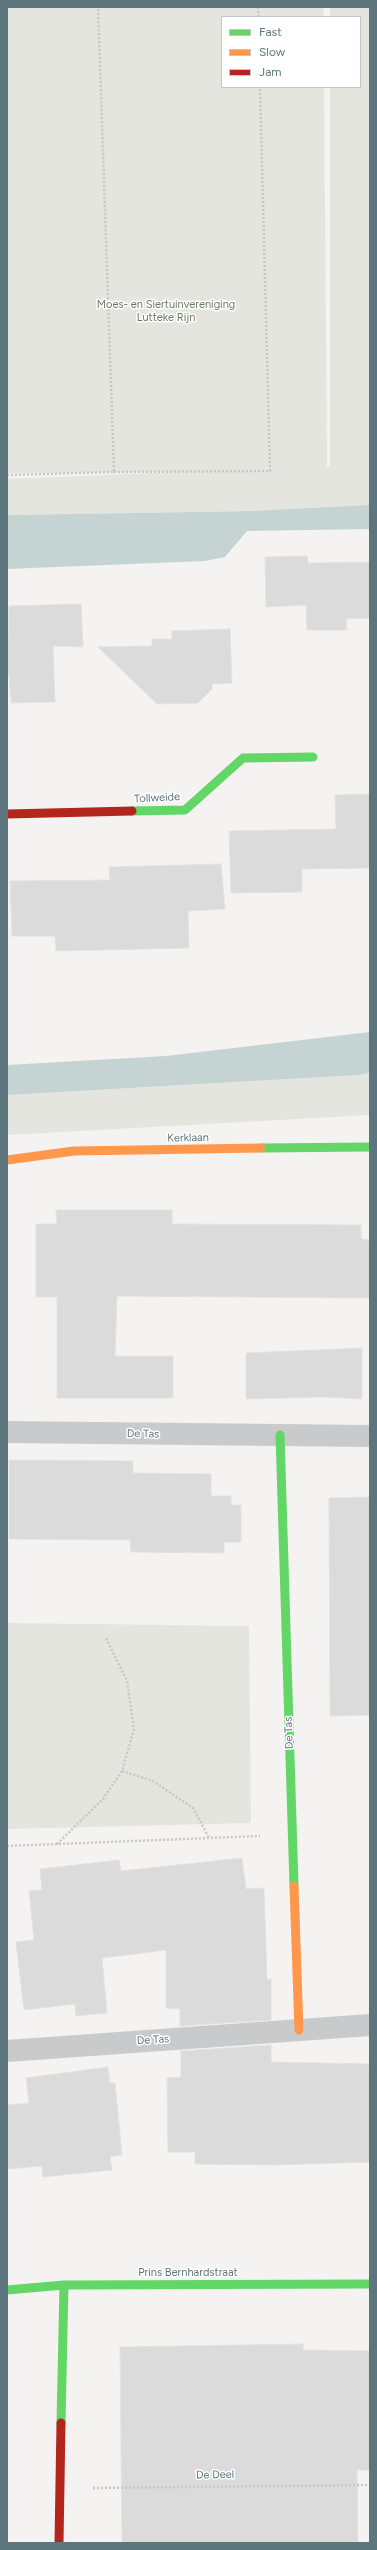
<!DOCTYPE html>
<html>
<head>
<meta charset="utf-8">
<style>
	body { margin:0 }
	#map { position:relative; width:377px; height:2550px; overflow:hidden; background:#f4f3f1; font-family:Figtree,sans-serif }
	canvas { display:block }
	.frame { position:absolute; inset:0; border:8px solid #5d767d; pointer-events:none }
	.legend { position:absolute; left:221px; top:16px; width:140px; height:72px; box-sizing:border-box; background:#fff; border:1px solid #bec8cb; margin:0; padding:5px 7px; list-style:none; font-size:12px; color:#5d767d }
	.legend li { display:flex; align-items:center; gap:8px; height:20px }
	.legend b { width:20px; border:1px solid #bec8cb }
</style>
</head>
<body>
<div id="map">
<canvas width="377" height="2550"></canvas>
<div class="frame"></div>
<ul class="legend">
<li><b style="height:5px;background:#63d668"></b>Fast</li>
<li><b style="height:5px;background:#ff974d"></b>Slow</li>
<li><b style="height:5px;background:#b3261e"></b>Jam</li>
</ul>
</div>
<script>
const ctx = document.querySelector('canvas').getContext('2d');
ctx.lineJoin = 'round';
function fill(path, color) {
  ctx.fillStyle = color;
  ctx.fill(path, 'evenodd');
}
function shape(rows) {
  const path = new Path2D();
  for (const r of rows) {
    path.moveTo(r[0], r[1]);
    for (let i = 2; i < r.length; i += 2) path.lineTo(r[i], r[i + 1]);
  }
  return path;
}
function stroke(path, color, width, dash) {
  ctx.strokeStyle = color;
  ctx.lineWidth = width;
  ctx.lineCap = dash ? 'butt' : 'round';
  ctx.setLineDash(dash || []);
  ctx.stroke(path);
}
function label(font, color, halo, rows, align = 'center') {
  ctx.font = font + ' Figtree,sans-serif';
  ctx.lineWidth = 3;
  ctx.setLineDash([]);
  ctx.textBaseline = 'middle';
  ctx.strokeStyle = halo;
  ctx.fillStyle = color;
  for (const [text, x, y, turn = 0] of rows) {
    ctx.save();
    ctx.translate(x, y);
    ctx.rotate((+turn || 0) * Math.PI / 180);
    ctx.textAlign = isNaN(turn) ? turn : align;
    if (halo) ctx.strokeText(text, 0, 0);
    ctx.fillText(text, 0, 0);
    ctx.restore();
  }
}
const green = shape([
	[7,7,323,7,324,17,222,17,222,87,324,87,327,467,330,467,330,87,360,87,360,17,330,17,330,7,370,7,370,505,329,509,254,511,7,515,7,479,177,472,7,473],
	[370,1073,370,1115,7,1135,7,1095,359,1075],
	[7,1623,249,1626,251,1823,7,1829]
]);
const water = shape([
	[370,505,370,529,247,531,225,557,205,561,7,569,7,515,254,511],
	[370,1032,370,1073,359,1075,7,1095,7,1065,166,1056]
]);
const building = shape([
	[307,556,308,563,370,562,370,618,346,619,347,630,307,630,306,605,266,607,265,557,307,556],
	[81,604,83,647,53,646,55,702,11,703,9,674,7,674,9,606,81,604],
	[230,629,232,683,212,684,212,689,198,703,157,704,98,647,152,646,152,639,172,639,172,631,230,629],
	[370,794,370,868,302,869,302,892,231,893,229,831,336,829,335,795,370,794],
	[221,864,225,909,188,911,189,948,56,951,55,936,12,936,10,881,110,880,109,867,221,864],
	[56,1210,172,1210,172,1224,361,1225,361,1239,370,1240,370,1298,117,1296,115,1356,173,1356,173,1398,57,1398,57,1297,36,1297,36,1224,57,1224,56,1210],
	[362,1348,362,1399,324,1397,246,1399,246,1353,362,1348],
	[9,1460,133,1461,133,1473,211,1474,211,1496,231,1496,231,1505,241,1505,241,1542,224,1542,224,1553,131,1552,130,1540,9,1539,9,1460],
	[370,1497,370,1715,330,1716,329,1498,370,1497],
	[242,1858,246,1889,264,1888,267,1980,271,1979,271,2020,180,2026,180,2009,166,2008,166,1950,102,1958,107,2013,76,2016,75,2004,24,2010,16,1942,34,1940,29,1891,42,1890,40,1869,119,1860,121,1871,242,1858],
	[271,2045,271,2062,370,2064,370,2162,274,2165,195,2164,195,2152,168,2152,167,2078,181,2077,181,2051,271,2045],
	[108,2067,110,2083,115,2083,122,2155,110,2157,112,2170,43,2177,42,2166,7,2169,7,2105,29,2103,26,2078,108,2067],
	[303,2344,303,2350,370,2351,370,2470,357,2470,358,2543,122,2543,120,2347,303,2344]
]);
const path = shape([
	[258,7,259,17],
	[114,472,270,471,260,87],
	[7,475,114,472,98,7],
	[122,1771,153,1781,193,1808,209,1838],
	[57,1844,103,1799,122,1771,134,1729,127,1681,106,1638],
	[7,1846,260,1836],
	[93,2488,370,2485]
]);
const street = shape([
	[7,1432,370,1436],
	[7,2051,370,2025]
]);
const fast = shape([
	[132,811,185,810,243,758,313,757],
	[261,1148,370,1147],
	[280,1435,294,1886],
	[7,2290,64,2285,370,2284],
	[61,2423,64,2285]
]);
const slow = shape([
	[7,1160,74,1151,261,1148],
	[294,1886,299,2030]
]);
const jam = shape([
	[7,814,132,811],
	[59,2543,61,2423]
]);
const parkNames = [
	["Moes- en Siertuinvereniging",166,305],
	["Lutteke Rijn",166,318]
];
const streetNames = [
	["Tollweide",157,798,-3],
	["Kerklaan",188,1138,-1],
	["De Tas",143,1434,1],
	["De Tas",289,1733,-92],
	["De Tas",153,2040,-4],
	["Prins Bernhardstraat",188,2273],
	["De Deel",215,2475,-1]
];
fill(green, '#e3e5de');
fill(water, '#c6d3d3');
fill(building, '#dadbda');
stroke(building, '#e3e2e1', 1);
stroke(path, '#c6c8c7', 2.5, [2, 2]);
stroke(street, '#c9cacb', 22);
stroke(fast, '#63d668', 9);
stroke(slow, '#ff974d', 9);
stroke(jam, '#b3261e', 9);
label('11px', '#6b7a60', '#fff', parkNames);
label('11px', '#5d767d', '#fff', streetNames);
</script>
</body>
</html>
